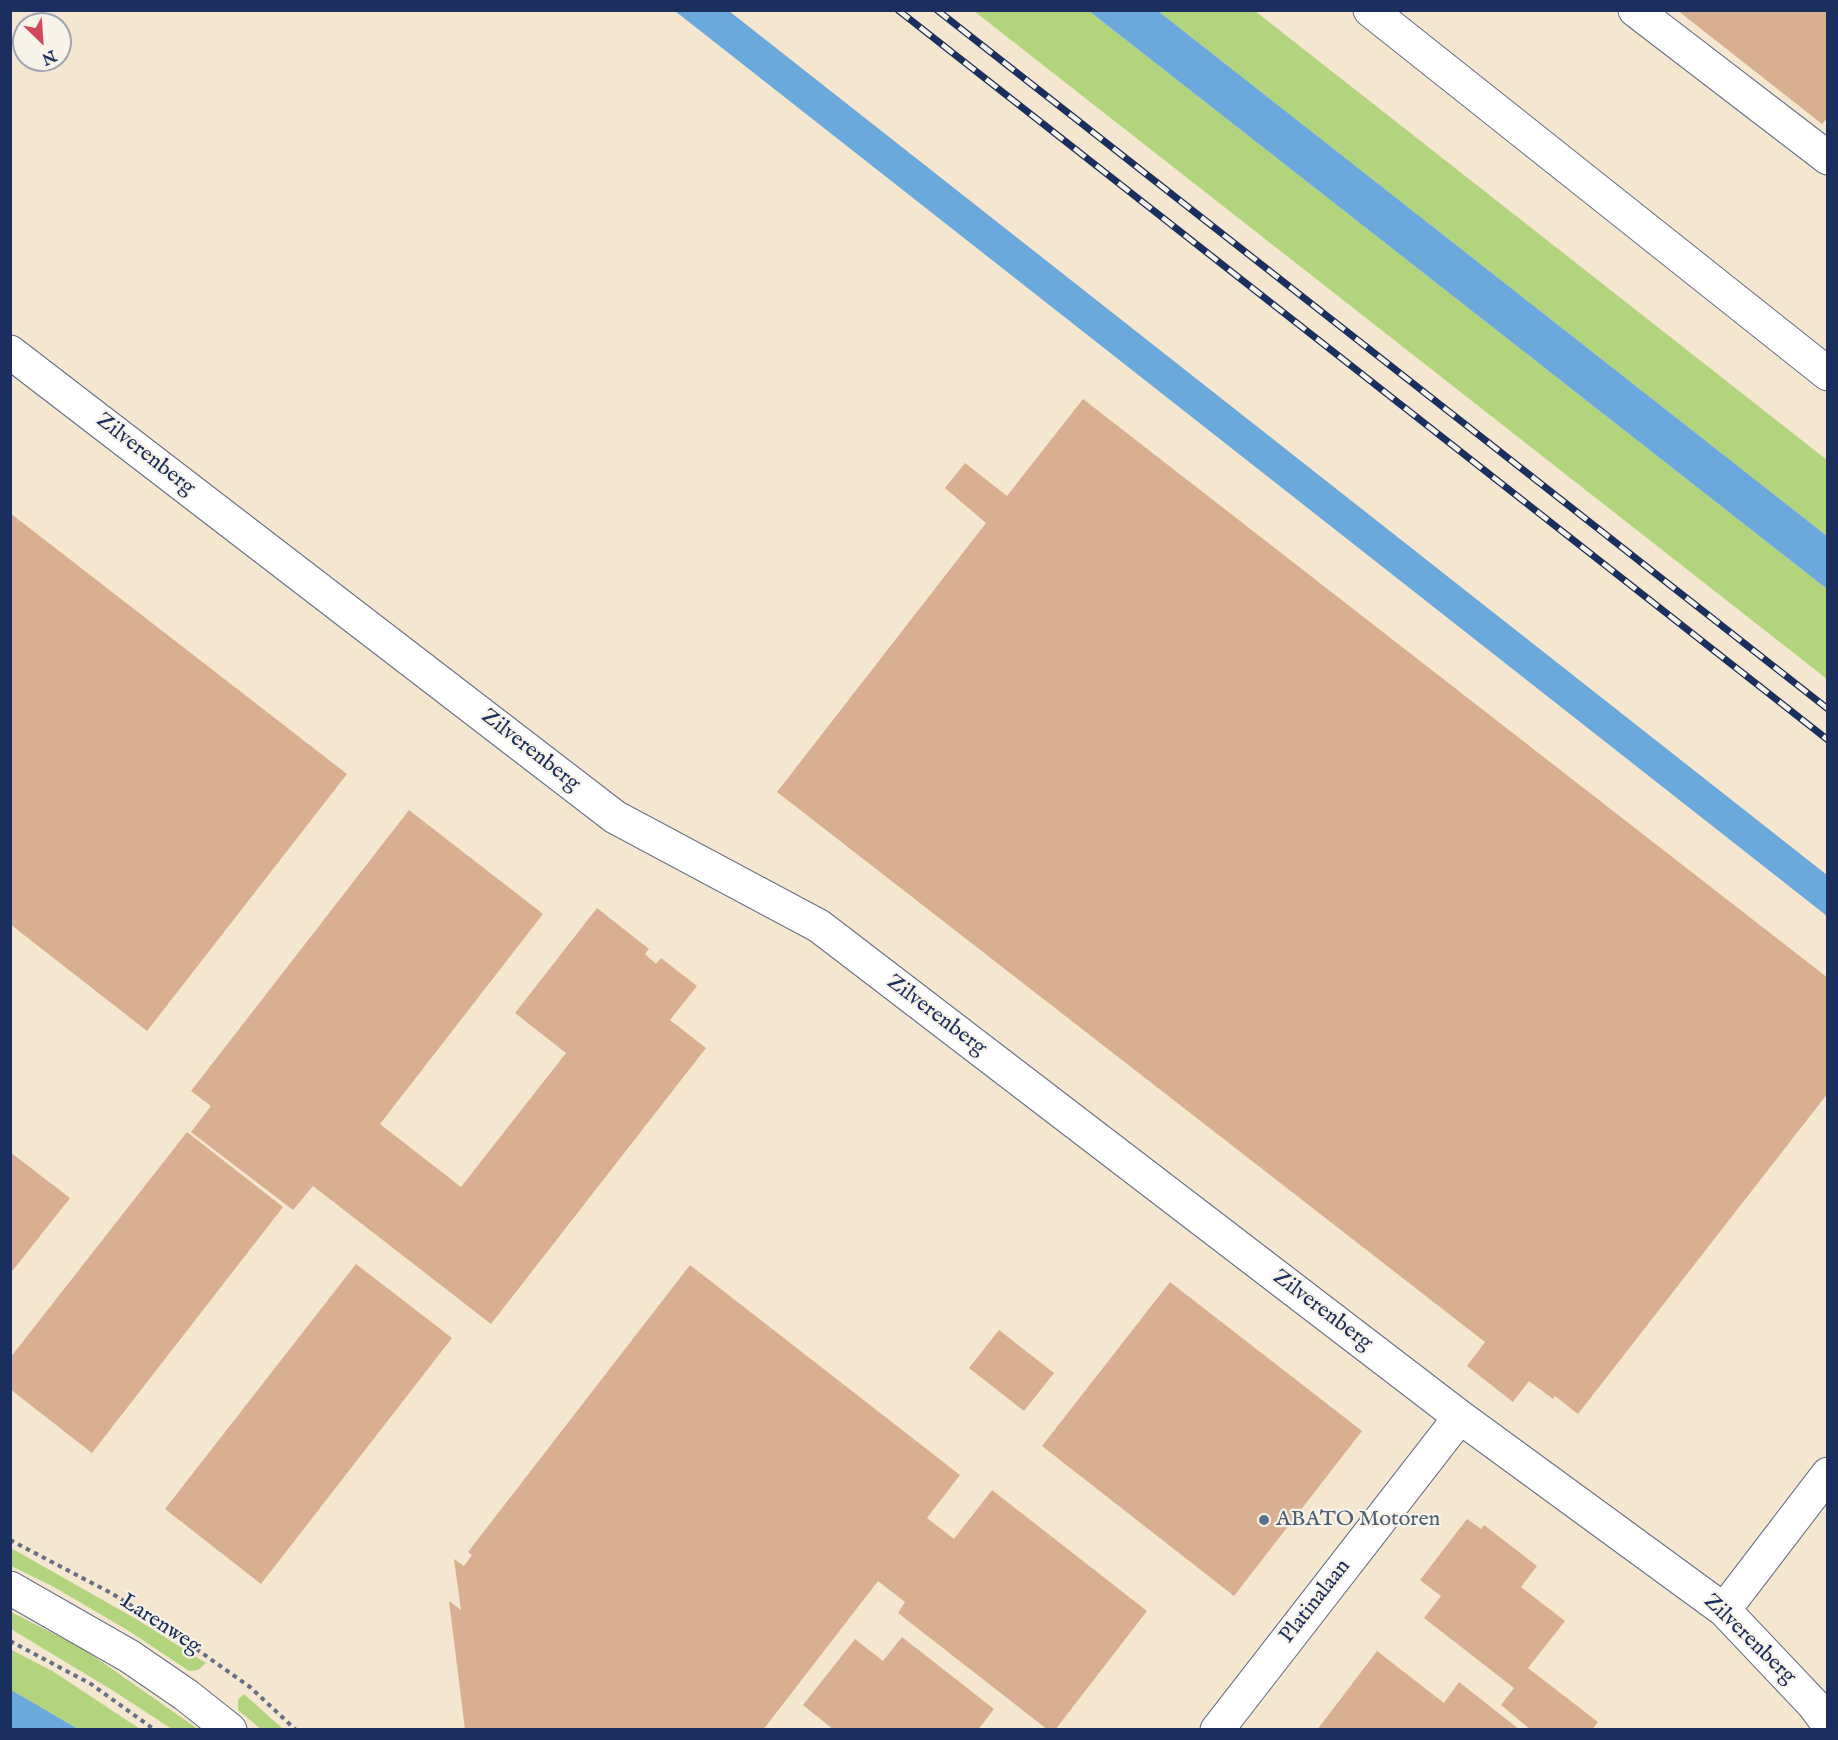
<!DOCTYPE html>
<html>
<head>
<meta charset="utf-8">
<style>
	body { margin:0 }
	#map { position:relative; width:1838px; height:1740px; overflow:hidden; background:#f4e6cf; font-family:"IM FELL English",serif }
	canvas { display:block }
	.frame { position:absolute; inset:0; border:12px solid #1b2f5e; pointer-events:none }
	.north { position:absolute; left:12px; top:12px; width:60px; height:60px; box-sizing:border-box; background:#f7f3e8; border:2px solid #9fa5b1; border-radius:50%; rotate:155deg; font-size:16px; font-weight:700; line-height:24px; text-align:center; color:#1b2f5e }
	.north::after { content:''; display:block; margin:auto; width:21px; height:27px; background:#d1495b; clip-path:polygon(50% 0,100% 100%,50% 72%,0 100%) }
</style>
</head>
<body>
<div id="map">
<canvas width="1838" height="1740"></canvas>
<div class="frame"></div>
<div class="north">N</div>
</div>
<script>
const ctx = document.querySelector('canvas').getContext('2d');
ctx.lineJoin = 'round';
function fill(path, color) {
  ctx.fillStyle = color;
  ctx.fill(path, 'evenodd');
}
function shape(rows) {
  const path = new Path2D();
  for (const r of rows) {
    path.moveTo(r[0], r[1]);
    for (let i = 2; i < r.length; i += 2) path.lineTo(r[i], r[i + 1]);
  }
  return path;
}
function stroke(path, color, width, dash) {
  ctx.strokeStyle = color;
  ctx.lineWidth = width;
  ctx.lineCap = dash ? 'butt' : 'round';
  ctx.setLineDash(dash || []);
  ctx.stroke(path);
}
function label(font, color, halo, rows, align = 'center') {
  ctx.font = font + ' "IM FELL English",serif';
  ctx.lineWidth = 4.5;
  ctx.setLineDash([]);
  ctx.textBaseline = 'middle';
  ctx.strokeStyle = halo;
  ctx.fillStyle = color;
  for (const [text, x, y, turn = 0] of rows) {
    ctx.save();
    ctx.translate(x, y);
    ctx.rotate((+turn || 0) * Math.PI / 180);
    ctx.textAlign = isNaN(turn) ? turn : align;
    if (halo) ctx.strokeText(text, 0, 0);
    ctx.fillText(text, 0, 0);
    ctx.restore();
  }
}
const green = shape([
	[974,11,1089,11,1827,589,1827,679],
	[1158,11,1255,11,1827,460,1827,536],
	[11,1548,136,1619,206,1663,198,1670,189,1671,129,1631,54,1587,11,1566],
	[11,1612,82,1648,198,1729,172,1729,112,1690,11,1629],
	[10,1649,54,1672,140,1729,78,1729,11,1690],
	[244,1694,283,1729,261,1729,238,1710,238,1700]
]);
const water = shape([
	[675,11,729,11,1827,875,1827,916],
	[1089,11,1158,11,1827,536,1827,589],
	[11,1690,25,1698,78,1729,11,1729]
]);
const building = shape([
	[1677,10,1828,10,1828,117,1822,124],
	[1083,399,1828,978,1828,1093,1578,1414,1555,1396,1553,1399,1529,1381,1513,1402,1467,1366,1485,1342,777,792,986,523,945,488,965,463,1007,496],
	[10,513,347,774,147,1031,10,924],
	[409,810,543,914,380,1124,461,1187,566,1053,515,1013,597,908,649,949,645,954,656,964,661,958,697,986,670,1020,706,1048,491,1324,313,1186,293,1210,191,1132,211,1106,191,1091],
	[187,1132,283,1207,92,1453,10,1389,10,1358],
	[10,1152,70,1198,10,1274],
	[356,1264,452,1338,261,1584,165,1509],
	[690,1265,960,1475,927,1518,954,1539,992,1490,1147,1611,1055,1730,1048,1730,898,1613,905,1602,878,1581,763,1730,465,1730,449,1601,461,1610,454,1559,464,1566,472,1555,468,1552],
	[1170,1282,1362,1431,1234,1596,1042,1446],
	[999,1330,1054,1373,1024,1411,969,1368],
	[1467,1519,1481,1529,1484,1525,1537,1566,1521,1587,1565,1621,1528,1668,1598,1722,1592,1730,1531,1730,1501,1705,1514,1688,1424,1618,1441,1596,1420,1580],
	[902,1637,994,1709,978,1730,834,1730,803,1705,855,1639,883,1661],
	[1377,1651,1444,1703,1459,1682,1520,1730,1317,1730]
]);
const path = shape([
	[10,1540,111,1593,161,1624,250,1687,296,1730],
	[10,1641,91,1684,155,1730]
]);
const minor = shape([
	[1370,10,1828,374],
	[1635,10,1828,158],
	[10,352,615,817,819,926,1460,1417,1724,1610,1814,1705,1828,1724],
	[10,1588,129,1656,186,1695,230,1730],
	[1724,1610,1828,1474],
	[1217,1730,1460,1417]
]);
const rail = shape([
	[898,10,1828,740],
	[937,10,1828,709]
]);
const markers = [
	[1264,1520,6,"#5c6f8a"]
];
const streetNames = [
	["Zilverenberg",145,455,38],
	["Zilverenberg",530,751,38],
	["Zilverenberg",936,1016,37],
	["Zilverenberg",1322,1311,37],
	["Platinalaan",1316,1602,-52],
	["Larenweg",160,1625,33],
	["Zilverenberg",1749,1640,44]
];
const serviceNames = [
	["ABATO Motoren",1276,1520]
];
fill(green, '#b2d47d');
fill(water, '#6ba9dd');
fill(building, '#d8b091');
stroke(minor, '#676f86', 35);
stroke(path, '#676f86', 4, [4.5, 4.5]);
stroke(minor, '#fff', 33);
stroke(rail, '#1b2f5e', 7);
stroke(rail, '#f7f3e8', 4.5, [14]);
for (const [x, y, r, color] of markers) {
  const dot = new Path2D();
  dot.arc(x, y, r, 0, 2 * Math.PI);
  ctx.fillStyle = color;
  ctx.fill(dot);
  stroke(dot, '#f7f3e8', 2);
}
label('22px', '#1b2f5e', '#f7f3e8', streetNames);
label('22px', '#4e5e75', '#f7f3e8', serviceNames, 'left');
</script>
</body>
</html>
